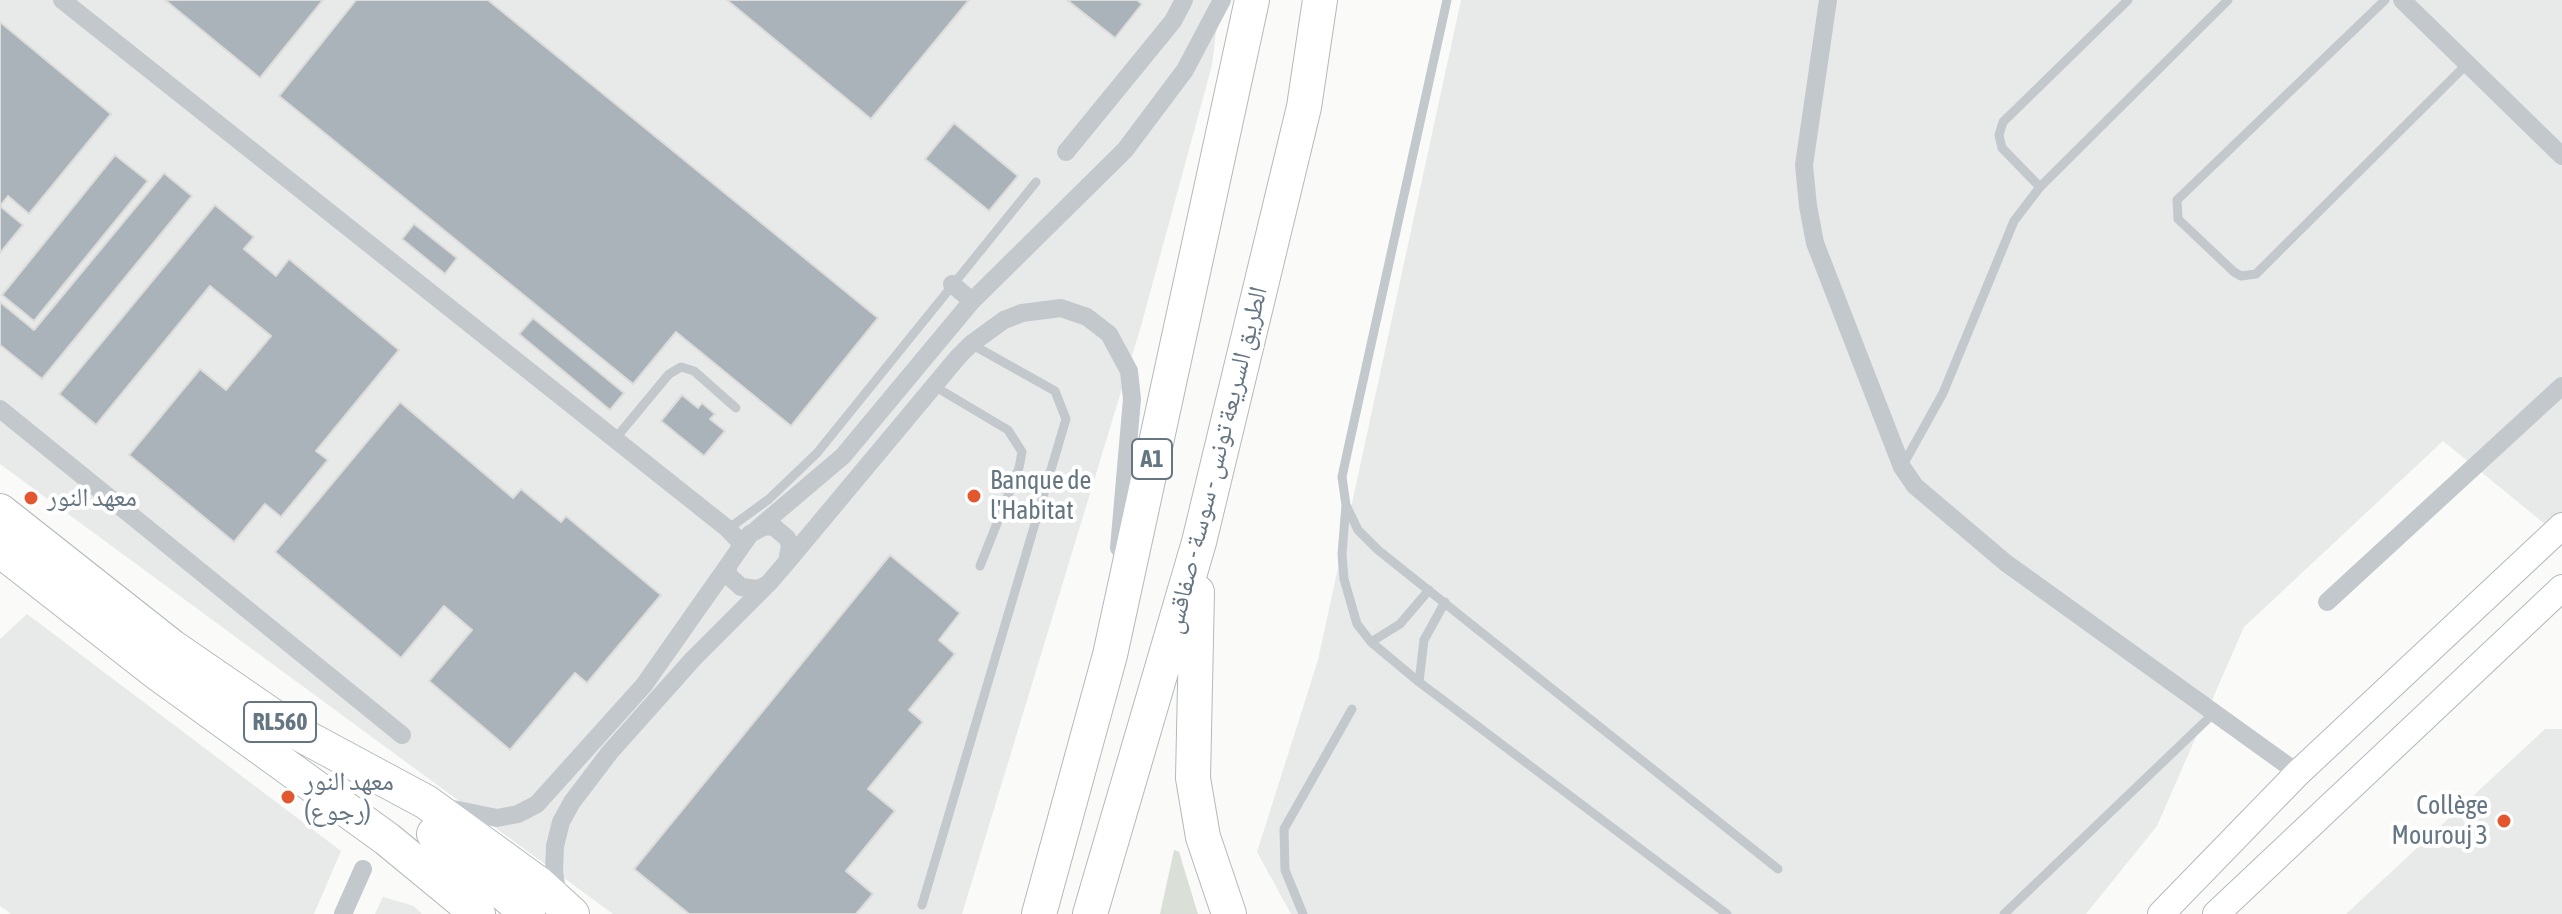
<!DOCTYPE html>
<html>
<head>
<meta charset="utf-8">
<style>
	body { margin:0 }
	canvas { display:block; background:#fafaf8 }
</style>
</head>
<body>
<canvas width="2562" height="914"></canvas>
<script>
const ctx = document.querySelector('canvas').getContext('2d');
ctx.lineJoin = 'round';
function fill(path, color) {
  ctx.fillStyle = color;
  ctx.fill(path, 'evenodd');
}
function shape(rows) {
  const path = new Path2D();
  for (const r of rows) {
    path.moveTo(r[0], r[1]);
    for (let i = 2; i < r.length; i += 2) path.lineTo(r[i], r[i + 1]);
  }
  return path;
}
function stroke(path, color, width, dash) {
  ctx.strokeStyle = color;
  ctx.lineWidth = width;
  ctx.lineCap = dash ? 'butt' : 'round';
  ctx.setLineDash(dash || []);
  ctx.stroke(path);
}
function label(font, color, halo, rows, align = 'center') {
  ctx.font = font + ' "Asap Condensed","Noto Naskh Arabic",sans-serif';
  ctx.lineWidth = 8;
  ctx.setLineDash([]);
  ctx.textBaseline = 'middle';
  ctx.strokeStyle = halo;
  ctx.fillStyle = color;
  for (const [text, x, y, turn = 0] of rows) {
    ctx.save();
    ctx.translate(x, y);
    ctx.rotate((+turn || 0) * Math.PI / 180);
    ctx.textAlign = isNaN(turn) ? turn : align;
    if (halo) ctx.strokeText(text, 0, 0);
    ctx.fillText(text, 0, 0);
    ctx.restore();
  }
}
const built = shape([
	[0,0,1220,0,1212,65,1141,326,962,914,613,914,0,464],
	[1461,0,2562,0,2562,538,2443,441,2244,627,2157,826,2086,914,1291,914,1257,852,1318,660],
	[27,614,341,851,314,914,11,914,0,906,0,639],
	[2545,729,2562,729,2562,914,2346,914],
	[383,897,414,906,422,914,375,914]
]);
const green = shape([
	[1174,850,1179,852,1198,914,1160,914]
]);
const building = shape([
	[165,0,323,0,260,78,165,0],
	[356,0,488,0,878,318,791,426,676,332,633,384,279,96,356,0],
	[727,0,969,0,871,119,727,0],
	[1067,0,1137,0,1142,4,1115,38,1067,0],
	[0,22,111,114,29,214,8,196,0,206,0,22],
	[954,123,1018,176,989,211,925,159,954,123],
	[115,155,148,181,34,321,2,295,115,155],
	[164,173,192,196,42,379,0,345,0,302,34,330,164,173],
	[215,205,254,237,244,249,276,276,289,259,399,350,316,451,328,460,281,517,265,504,234,542,129,455,200,369,226,390,271,336,210,286,96,425,59,394,215,205],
	[0,206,23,225,0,253,0,206],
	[414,224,457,258,445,274,402,239,414,224],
	[533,318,624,393,610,410,519,334,533,318],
	[682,395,698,408,702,403,715,414,710,419,725,431,704,456,661,421,682,395],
	[400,402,513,498,521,489,561,522,566,516,661,595,587,683,575,673,510,750,429,681,472,630,444,606,401,658,275,552,400,402],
	[890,555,960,613,939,640,955,654,909,710,923,722,868,789,895,811,846,871,873,894,856,914,689,914,634,869,890,555]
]);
const lane = shape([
	[1447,0,1348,449,1342,477,1346,505,1358,530,1378,550,1778,869],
	[2385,0,2177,200,2178,219,2234,272,2241,276,2256,274,2466,65],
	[2040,187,2002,148,1999,135,2003,122,2128,0],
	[934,386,1008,430,1022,452,1019,468,980,566],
	[615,439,669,374,681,367,694,371,736,408],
	[1903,465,1943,393,2014,221,2040,187,2228,0],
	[1346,505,1342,554,1344,579,1357,624,1371,642,1419,682,1727,914],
	[728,529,769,499,817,453,1036,182],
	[1371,642,1400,624,1429,590],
	[1419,682,1424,640,1445,602],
	[922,905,1066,419,1055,391,971,344],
	[1303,914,1285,870,1284,829,1352,709],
	[2004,914,2214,713]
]);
const street = shape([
	[62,0,728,529,742,544],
	[1828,0,1804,165,1808,206,1815,243,1902,467,1915,486,2006,563,2298,773],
	[2402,0,2562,156],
	[1066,152,1173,21,1184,0],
	[952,284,972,301],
	[0,409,402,735],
	[757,529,843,456,972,301,1125,150,1185,70,1222,0],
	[787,562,790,545,787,538,774,527,765,526,750,534,727,567,729,576,741,587,758,589,768,584,787,562,958,357,971,344,1004,320,1022,313,1061,308,1087,317,1109,334,1129,371,1132,399,1119,548],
	[2327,602,2562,386],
	[448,808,497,818,518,814,537,804,644,685,727,567],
	[558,899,554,871,555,846,561,822,572,802,610,752,693,659,765,587],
	[343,914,363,869]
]);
const secondary = shape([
	[2161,914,2298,773,2562,526],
	[2216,914,2562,588]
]);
const highway = shape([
	[0,511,171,646,296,732,426,802,539,884,572,914],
	[0,550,160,675,387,839,478,914],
	[1197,592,1193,778,1203,837,1229,914],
	[434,834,528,914],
	[1039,914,1110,655,1252,0],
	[1090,914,1199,542,1304,107,1320,0]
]);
const markers = [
	[974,496,8,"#e4572e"],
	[31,498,8,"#e4572e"],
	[288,797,8,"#e4572e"],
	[2504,821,8,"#e4572e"]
];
const shields = [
	[1152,459,40],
	[280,722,72]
];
const shieldNames = [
	["A1",1152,459],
	["RL560",280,722]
];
const streetNames = [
	["الطريق السريعة تونس - سوسة - صفاقس",1216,460,-76]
];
const poiNames = [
	["Banque de",990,481],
	["l'Habitat",990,511],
	["معهد النور",47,498],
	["معهد النور",304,782],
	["(رجوع)",304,812],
	["Collège",2488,806,"right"],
	["Mourouj 3",2488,836,"right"]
];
fill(built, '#e8e9e9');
fill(green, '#dadfd7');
fill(building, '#aab3b9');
stroke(building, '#dcdcda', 2);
stroke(secondary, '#b3babf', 28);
stroke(highway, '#b4b9bd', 36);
stroke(lane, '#c3c8cc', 9);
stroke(street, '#c3c8cc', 18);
stroke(secondary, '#fff', 26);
stroke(highway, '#fff', 34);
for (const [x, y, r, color] of markers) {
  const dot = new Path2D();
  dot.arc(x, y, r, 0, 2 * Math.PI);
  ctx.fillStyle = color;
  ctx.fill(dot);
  stroke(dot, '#fff', 3);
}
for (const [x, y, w] of shields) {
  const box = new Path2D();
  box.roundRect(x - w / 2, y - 20, w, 40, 6);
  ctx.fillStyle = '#fff';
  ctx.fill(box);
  stroke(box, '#657683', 2);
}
label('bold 24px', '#657683', null, shieldNames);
label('26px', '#657683', '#fff', streetNames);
label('26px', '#657683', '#fff', poiNames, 'left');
</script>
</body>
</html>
